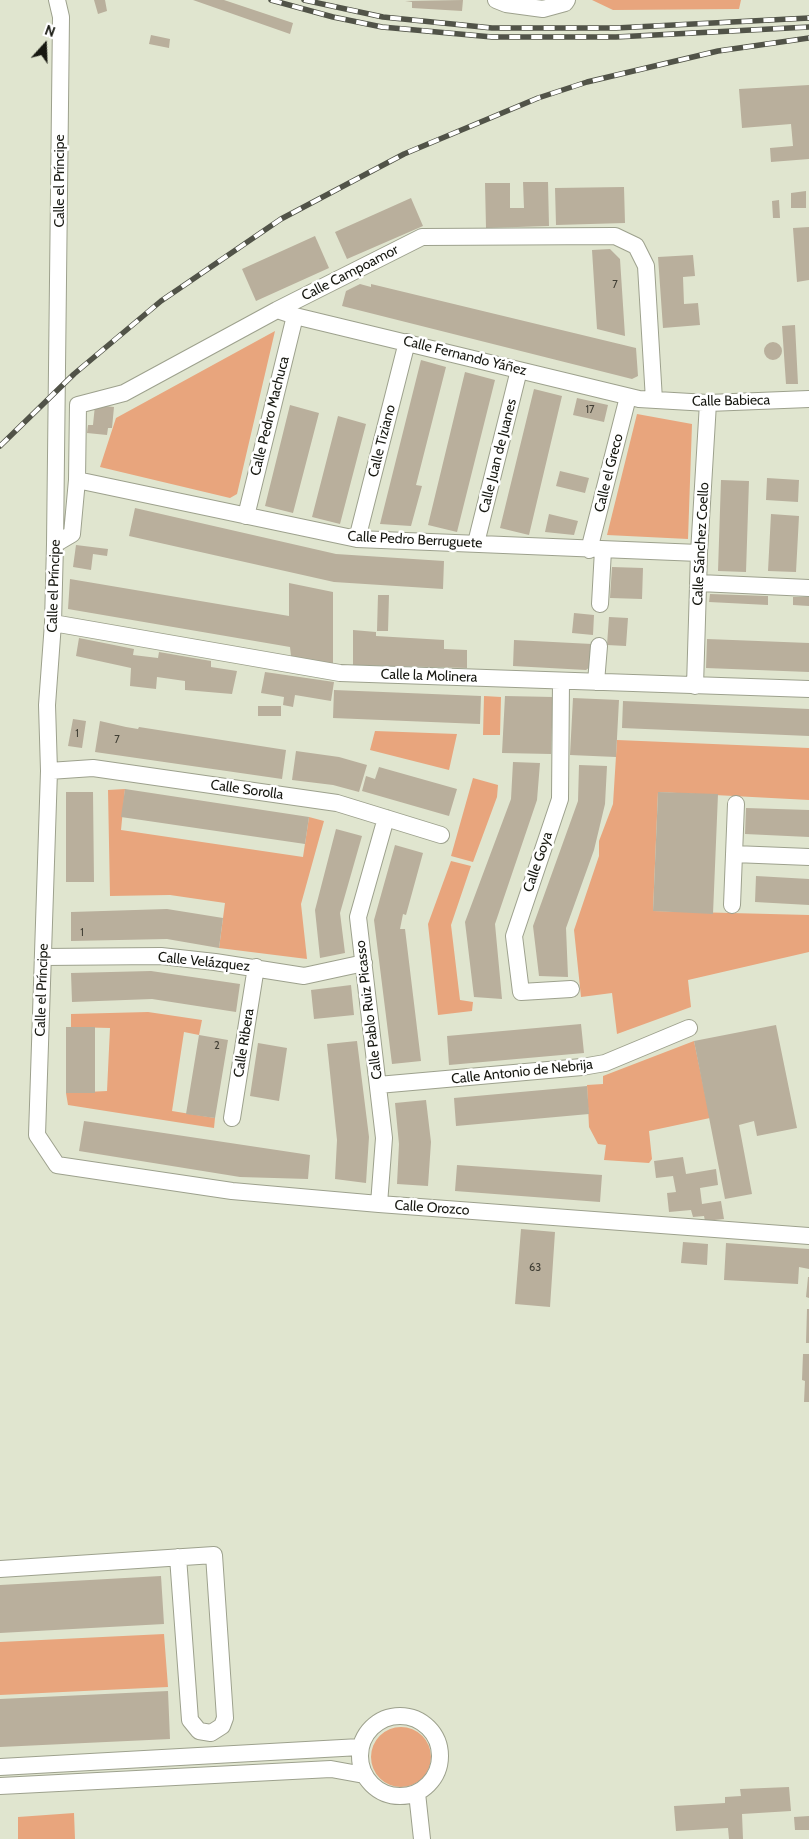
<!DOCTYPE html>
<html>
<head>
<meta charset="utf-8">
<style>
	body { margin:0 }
	#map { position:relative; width:809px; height:1839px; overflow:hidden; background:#e0e5cf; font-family:Cabin,sans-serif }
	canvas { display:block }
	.north { position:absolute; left:20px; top:20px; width:50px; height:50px; -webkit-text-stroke:4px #fff; paint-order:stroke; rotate:20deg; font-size:14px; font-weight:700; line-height:20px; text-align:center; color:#171811 }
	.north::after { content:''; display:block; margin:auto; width:18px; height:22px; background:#171811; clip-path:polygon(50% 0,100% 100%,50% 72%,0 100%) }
</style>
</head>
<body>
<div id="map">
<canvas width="809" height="1839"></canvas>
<div class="north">N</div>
</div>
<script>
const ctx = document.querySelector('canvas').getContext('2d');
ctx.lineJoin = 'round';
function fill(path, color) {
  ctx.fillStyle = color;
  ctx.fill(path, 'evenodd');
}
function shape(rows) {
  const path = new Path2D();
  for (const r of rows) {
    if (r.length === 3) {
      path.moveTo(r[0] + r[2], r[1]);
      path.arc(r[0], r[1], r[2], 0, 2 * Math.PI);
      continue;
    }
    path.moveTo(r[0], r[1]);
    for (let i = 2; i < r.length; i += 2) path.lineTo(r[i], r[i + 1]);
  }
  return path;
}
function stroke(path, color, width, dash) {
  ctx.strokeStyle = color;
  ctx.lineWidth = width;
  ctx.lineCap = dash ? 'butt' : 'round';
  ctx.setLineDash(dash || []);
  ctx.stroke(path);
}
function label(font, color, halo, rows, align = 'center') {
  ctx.font = font + ' Cabin,sans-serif';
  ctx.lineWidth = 5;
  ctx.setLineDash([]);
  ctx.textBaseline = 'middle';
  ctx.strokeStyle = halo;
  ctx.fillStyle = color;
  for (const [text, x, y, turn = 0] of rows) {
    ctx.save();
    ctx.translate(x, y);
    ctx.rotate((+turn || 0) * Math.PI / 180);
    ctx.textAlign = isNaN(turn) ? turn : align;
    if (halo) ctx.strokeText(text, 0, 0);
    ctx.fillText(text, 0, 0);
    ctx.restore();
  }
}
const green = shape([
	[592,0,741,0,739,9,613,10],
	[275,331,237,494,230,498,100,467,116,418],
	[637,414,692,424,688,539,607,535],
	[484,696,501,697,500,735,483,735],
	[375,731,457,734,449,770,370,750],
	[617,740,809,748,809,800,658,792,653,911,809,915,809,952,688,980,691,1007,617,1034,612,993,581,997,574,930,599,856,599,841,613,804],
	[473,778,498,785,497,797,473,862,451,856],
	[125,789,121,830,303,857,309,817,324,821,301,904,307,959,219,948,225,903,170,895,110,896,108,790],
	[451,861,471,866,451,925,460,1000,473,1002,472,1011,438,1015,428,924],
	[148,1012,202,1020,199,1035,184,1032,172,1111,215,1118,214,1128,68,1105,66,1093,107,1091,110,1028,71,1027,71,1014],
	[694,1041,710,1118,649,1131,652,1159,649,1163,604,1160,606,1145,598,1144,589,1127,587,1085,603,1084,603,1076],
	[164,1634,168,1687,0,1695,0,1642],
	[401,1757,30],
	[74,1813,75,1839,18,1839,18,1817]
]);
const building = shape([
	[94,0,105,0,107,11,98,14],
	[193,0,224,0,293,23,290,34],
	[463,0,462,11,412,8,412,2,405,1],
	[151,35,170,39,169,48,149,44],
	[809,85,809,159,771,162,770,148,793,146,791,124,742,128,739,89],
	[523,182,548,182,549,226,486,228,485,183,510,183,510,208,524,208],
	[624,187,625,223,556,225,555,188],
	[806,191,806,208,791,208,791,193],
	[411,198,423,226,347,259,335,232],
	[779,200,780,218,773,218,772,201],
	[809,227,809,280,797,282,793,228],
	[315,236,329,268,256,301,242,269],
	[610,249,620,259,625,336,597,329,592,250],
	[693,255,695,276,683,277,684,304,698,303,700,325,663,328,658,257],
	[360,284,371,287,371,284,636,348,638,376,632,379,342,306,346,291],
	[795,325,798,384,786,384,782,326],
	[773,351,9],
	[421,360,446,367,416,485,422,486,411,526,380,524],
	[465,372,495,380,457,532,428,525],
	[534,389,562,396,529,535,500,528],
	[577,398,608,405,604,422,573,415],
	[95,405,114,407,112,428,108,428,107,435,87,433,88,425,93,425],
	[290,405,319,413,293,513,265,506],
	[338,416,366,424,340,524,312,517],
	[560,471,589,478,585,493,556,486],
	[767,478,799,480,798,502,766,500],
	[721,480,749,481,746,572,718,571],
	[135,508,336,554,444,561,443,589,334,582,129,536],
	[549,514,578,521,574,535,545,532],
	[771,514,799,516,796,572,768,571],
	[76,545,108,549,107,556,93,554,91,570,73,567],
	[612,567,643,568,642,599,610,598],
	[70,579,289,616,289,583,333,592,333,664,291,656,290,647,68,609],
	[710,594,768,596,768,605,709,602],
	[378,595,389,595,388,631,377,631],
	[793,597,809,597,809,606,793,605],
	[574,613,594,615,593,635,572,633],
	[609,617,628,618,626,646,607,645],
	[353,630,376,632,376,636,444,640,444,649,467,650,467,668,353,665],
	[79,638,134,649,133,655,158,658,159,652,211,661,211,667,237,671,232,694,185,690,185,681,157,677,156,689,130,686,131,668,76,656],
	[707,639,809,643,809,672,706,668],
	[514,640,592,644,590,667,586,670,513,666],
	[265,672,334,682,331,701,295,695,293,707,283,705,284,697,261,693],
	[334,690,481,696,480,724,333,718],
	[505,696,553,697,551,754,502,753],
	[573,698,619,700,616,757,570,755],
	[623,701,809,709,809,736,622,728],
	[258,706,281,706,281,716,258,716],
	[73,719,86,721,82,748,68,746],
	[100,721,126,727,138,729,139,727,286,750,282,779,95,752],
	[296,751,339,757,367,765,359,792,333,785,292,780],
	[513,762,540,763,537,800,495,924,502,999,474,997,465,922,511,799],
	[579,765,607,766,605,804,594,850,566,928,568,977,539,976,533,926,578,801],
	[379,767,457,789,449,816,362,791,366,776,375,779],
	[125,789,309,817,305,844,121,817],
	[66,792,93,792,94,882,66,882],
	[658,792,718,794,713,914,653,911],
	[746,808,809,810,809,837,745,834],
	[336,829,362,836,340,913,345,953,320,958,315,910],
	[395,845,423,853,406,915,403,914,400,929,405,929,421,1061,392,1064,374,920],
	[756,876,809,879,809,905,755,902],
	[167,909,223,918,219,948,167,939,71,941,71,912],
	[151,971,240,984,236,1012,152,999,72,1002,71,973],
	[351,985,354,1015,314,1019,311,990],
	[581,1024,584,1053,449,1065,447,1036],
	[776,1025,797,1128,757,1136,754,1121,739,1125,752,1194,725,1199,694,1041],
	[66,1027,95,1027,95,1093,66,1093],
	[199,1035,228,1040,215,1118,186,1114],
	[357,1041,369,1137,366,1183,335,1179,337,1140,327,1044],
	[258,1043,287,1048,279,1101,250,1096],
	[587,1086,589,1114,456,1126,454,1098],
	[426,1100,431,1142,428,1186,397,1184,399,1144,395,1103],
	[84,1121,310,1155,308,1179,240,1177,79,1151],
	[683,1157,686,1174,716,1169,718,1185,700,1188,702,1204,721,1201,724,1219,705,1221,704,1216,693,1217,691,1210,669,1212,667,1193,676,1192,673,1176,656,1178,654,1161],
	[457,1165,602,1175,600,1202,455,1191],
	[521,1229,555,1232,550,1307,515,1304],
	[683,1242,708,1244,707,1265,681,1263],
	[726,1243,809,1249,809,1269,799,1267,798,1284,724,1280],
	[808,1277,809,1277,809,1298,806,1297],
	[807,1309,809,1309,809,1343,806,1343],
	[803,1354,809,1354,809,1402,804,1402,805,1381,802,1380],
	[161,1576,164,1624,0,1633,0,1585],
	[168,1691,170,1739,0,1747,0,1699],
	[789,1787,791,1811,742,1814,743,1839,729,1839,728,1828,676,1831,674,1806,725,1803,725,1797,741,1796,740,1789],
	[809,1816,809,1830,795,1830,794,1817]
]);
const minor = shape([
	[57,0,61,17,55,544,53,623,47,705,49,771,37,1135,57,1165,232,1191,379,1204,809,1236],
	[496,0,506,4,543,9,565,3,567,0],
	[277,310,295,316,639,399,708,403,809,399],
	[77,480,357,539,699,553],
	[246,516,295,316],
	[357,539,407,342],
	[476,543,519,370],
	[55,544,72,534,77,480,78,405,124,393,277,310,422,237,615,236,636,246,646,266,654,400],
	[589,550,628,397],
	[699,583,809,588],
	[600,604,603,550],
	[53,623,340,673,809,689],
	[561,681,560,799,514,936,521,992,571,989],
	[596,682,599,646],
	[695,686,699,553,708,403],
	[49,771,93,768,337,803,441,835],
	[734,854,809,857],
	[732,905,736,804],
	[43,957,161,956,215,962,304,976,364,963],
	[378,1085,582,1067,605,1063,689,1028],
	[232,1118,256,967],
	[379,1204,384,1138,358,917,386,818],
	[0,1569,214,1555,225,1718,222,1726,211,1733,199,1731,190,1720,178,1557],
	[400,1756,40],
	[0,1767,360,1747],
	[0,1786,331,1769,364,1775],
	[417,1793,422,1839]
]);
const rail = shape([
	[271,0,333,17,382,27,492,37,616,37,809,27],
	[304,0,383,17,492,28,616,28,809,18],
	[0,446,74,374,161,301,281,219,404,154,538,98,587,82,718,51,809,38]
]);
const numberNames = [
	["7",615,285],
	["17",590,410],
	["1",77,734],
	["7",117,740],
	["1",82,933],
	["2",217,1046],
	["63",535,1268]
];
const streetNames = [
	["Calle el Príncipe",60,181,-90],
	["Calle Campoamor",350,273,-27],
	["Calle Fernando Yáñez",465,356,14],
	["Calle Babieca",731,401,-1],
	["Calle Pedro Machuca",270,416,-76],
	["Calle Tiziano",382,441,-76],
	["Calle Juan de Juanes",498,456,-76],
	["Calle el Greco",609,473,-76],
	["Calle Pedro Berruguete",415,540,3],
	["Calle Sánchez Coello",701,544,-87],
	["Calle el Príncipe",54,586,-88],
	["Calle la Molinera",429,676,2],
	["Calle Sorolla",247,790,8],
	["Calle Goya",538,862,-71],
	["Calle Velázquez",204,962,6],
	["Calle el Príncipe",42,990,-88],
	["Calle Pablo Ruiz Picasso",369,1010,-97],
	["Calle Ribera",244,1043,-81],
	["Calle Antonio de Nebrija",522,1072,-6],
	["Calle Orozco",432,1208,4]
];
fill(green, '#e8a57d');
fill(building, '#b9af9c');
stroke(minor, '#9da18d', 18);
stroke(minor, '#fff', 16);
stroke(rail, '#515348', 5.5);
stroke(rail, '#fff', 4, [11]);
label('11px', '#403e34', null, numberNames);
label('14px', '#171811', '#fff', streetNames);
</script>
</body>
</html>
